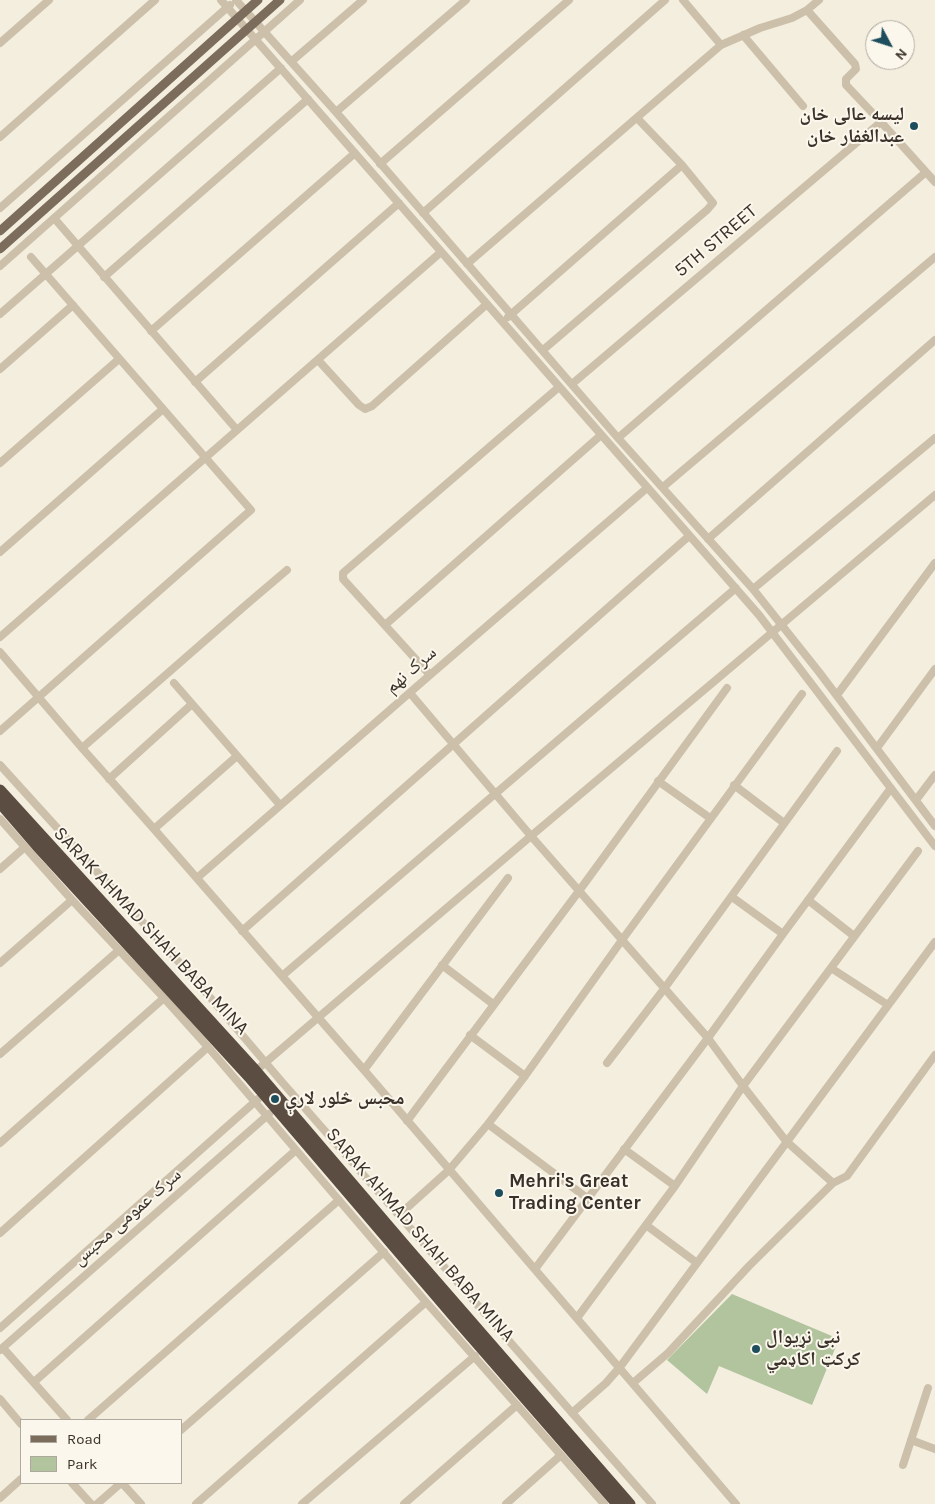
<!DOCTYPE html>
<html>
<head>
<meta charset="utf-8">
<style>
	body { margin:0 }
	#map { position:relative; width:935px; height:1504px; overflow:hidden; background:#f4eedf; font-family:Karla,sans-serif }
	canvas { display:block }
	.legend { position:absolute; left:20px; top:1419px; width:162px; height:65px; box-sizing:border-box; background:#fbf7ec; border:1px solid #aea89e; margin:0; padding:6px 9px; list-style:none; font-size:15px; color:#3a322a }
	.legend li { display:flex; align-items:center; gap:10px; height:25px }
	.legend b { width:25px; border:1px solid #aea89e }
	.north { position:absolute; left:865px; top:20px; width:50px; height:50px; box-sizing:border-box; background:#fbf7ec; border:1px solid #aea89e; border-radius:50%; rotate:130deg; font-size:14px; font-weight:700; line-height:20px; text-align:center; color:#3a322a }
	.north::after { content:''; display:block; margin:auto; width:18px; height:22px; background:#1e4e5d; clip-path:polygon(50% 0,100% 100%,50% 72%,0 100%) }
</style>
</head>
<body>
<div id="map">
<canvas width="935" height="1504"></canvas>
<ul class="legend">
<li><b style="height:6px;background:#7c6c5b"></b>Road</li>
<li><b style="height:14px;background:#b1c49e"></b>Park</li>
</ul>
<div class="north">N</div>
</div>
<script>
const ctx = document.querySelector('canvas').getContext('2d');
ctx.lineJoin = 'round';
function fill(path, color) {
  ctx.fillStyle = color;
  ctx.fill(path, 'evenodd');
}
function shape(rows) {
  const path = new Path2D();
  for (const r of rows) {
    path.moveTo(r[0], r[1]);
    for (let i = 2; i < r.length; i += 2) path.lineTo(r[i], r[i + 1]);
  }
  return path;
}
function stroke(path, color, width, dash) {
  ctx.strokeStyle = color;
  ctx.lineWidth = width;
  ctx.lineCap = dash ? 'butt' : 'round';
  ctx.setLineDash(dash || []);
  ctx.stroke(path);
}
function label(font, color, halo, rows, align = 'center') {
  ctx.font = font + ' Karla,"Noto Naskh Arabic",sans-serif';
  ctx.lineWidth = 4;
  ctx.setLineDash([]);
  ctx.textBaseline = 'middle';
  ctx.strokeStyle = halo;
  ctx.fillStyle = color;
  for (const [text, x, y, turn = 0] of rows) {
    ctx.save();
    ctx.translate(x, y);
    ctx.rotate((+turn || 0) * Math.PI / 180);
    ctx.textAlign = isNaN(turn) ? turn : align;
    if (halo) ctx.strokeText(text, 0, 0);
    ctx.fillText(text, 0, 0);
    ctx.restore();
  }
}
const green = shape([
	[732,1294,839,1339,812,1405,719,1366,707,1394,667,1360]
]);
const minor = shape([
	[221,0,759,615,935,846],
	[236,0,336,112,618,438,753,589,819,672,935,826],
	[683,0,721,45],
	[807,10,819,0],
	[743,35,803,106],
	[0,43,49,0],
	[292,61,363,0],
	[336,112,466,0],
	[0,137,155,0],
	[380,164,569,0],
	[0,208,230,5],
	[423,213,665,0],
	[54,218,237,430],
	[467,264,721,45,760,28,792,18,807,10,855,64,856,69,846,79,846,85,881,122,935,182],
	[0,266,300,0],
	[104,277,308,99],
	[0,314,281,68],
	[508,317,682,165],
	[151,331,355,153],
	[543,350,707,210,713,203,682,165,637,118],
	[318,360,359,405,365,409,372,406,487,304],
	[0,369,73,305],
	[195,382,399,203],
	[572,384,881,122],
	[618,438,926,172],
	[0,463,119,359],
	[663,487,935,257],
	[708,539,935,340],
	[0,552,163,409],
	[753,589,935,438],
	[385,625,601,435],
	[0,637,441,252],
	[0,652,82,748,154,829,364,1070,736,1504],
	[430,675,343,579,343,573,559,387],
	[174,683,280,805],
	[410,693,531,836,708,1038,743,1086,786,1141,833,1183],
	[837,695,935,563],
	[0,731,251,510,31,257],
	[82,748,247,604,287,570],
	[877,748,935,669],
	[0,765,197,982,282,1082,652,1504],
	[109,779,192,704],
	[658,781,710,818],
	[734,785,784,823],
	[916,800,935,775],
	[0,819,72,900,164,998,208,1047,426,1302,604,1504],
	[154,829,237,756],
	[0,869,25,847],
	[197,878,430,675,647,488],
	[732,897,783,934],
	[808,900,854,936],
	[242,931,689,536],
	[0,963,72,900],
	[442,965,493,1004],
	[831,968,888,1005],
	[282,976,736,588],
	[470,1035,525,1076],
	[0,1054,118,951],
	[607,1063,664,989,837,751],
	[364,1070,508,878],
	[252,1074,531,836,935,495],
	[407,1121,579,891,727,688],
	[488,1124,587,1198],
	[0,1143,164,998],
	[624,1149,675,1186],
	[399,1215,449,1170,488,1124,525,1076,622,940,802,694],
	[646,1225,697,1263],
	[0,1233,208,1047],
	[535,1269,708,1038,783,934,891,788],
	[577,1318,675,1186,743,1086,918,851],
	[0,1328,258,1099],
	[3,1348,67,1420],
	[0,1350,269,1114],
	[34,1382,296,1150],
	[633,1383,668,1353,749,1266,833,1183,847,1176,935,1055],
	[0,1399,21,1424],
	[572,1413,606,1383,620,1367,935,942],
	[88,1420,339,1200],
	[181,1430,384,1252],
	[911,1440,935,1449],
	[903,1465,928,1388],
	[72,1483,91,1504],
	[122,1483,141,1504],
	[0,1498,21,1479],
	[97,1504,121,1483],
	[196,1504,426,1302],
	[302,1504,475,1356],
	[404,1504,517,1405],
	[506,1504,561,1455]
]);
const major = shape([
	[0,231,258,0],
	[0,249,280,0]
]);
const highway = shape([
	[0,790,256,1071,409,1250,630,1504],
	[0,803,37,846,249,1077,460,1324,617,1504]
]);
const markers = [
	[914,126,5,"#1e4e5d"],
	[275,1099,5,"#1e4e5d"],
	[499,1193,5,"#1e4e5d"],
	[756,1349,5,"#1e4e5d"]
];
const poiNames = [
	["لیسه عالی خان",904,115,"right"],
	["عبدالغفار خان",904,137,"right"],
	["محبس څلور لارې",285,1099],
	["Mehri's Great",509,1182],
	["Trading Center",509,1204],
	["نبی نړیوال",766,1338],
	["کرکټ اکاډمي",766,1360]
];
const streetNames = [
	["5TH STREET",716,241,-40],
	["سرک نهم",411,670,-41],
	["SARAK AHMAD SHAH BABA MINA",151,931,47],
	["سرک عمومی محبس",127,1217,-41],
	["SARAK AHMAD SHAH BABA MINA",420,1235,49]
];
fill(green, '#b1c49e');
stroke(minor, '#cdc0aa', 8);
stroke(major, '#7c6c5b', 9);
stroke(highway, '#5b4d41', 11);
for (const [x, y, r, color] of markers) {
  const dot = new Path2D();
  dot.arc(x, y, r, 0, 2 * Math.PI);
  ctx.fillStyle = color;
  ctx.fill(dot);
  stroke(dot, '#fbf7ec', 2);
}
label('bold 19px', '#3a322a', '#fbf7ec', poiNames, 'left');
label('19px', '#3a322a', '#fbf7ec', streetNames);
</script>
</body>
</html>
